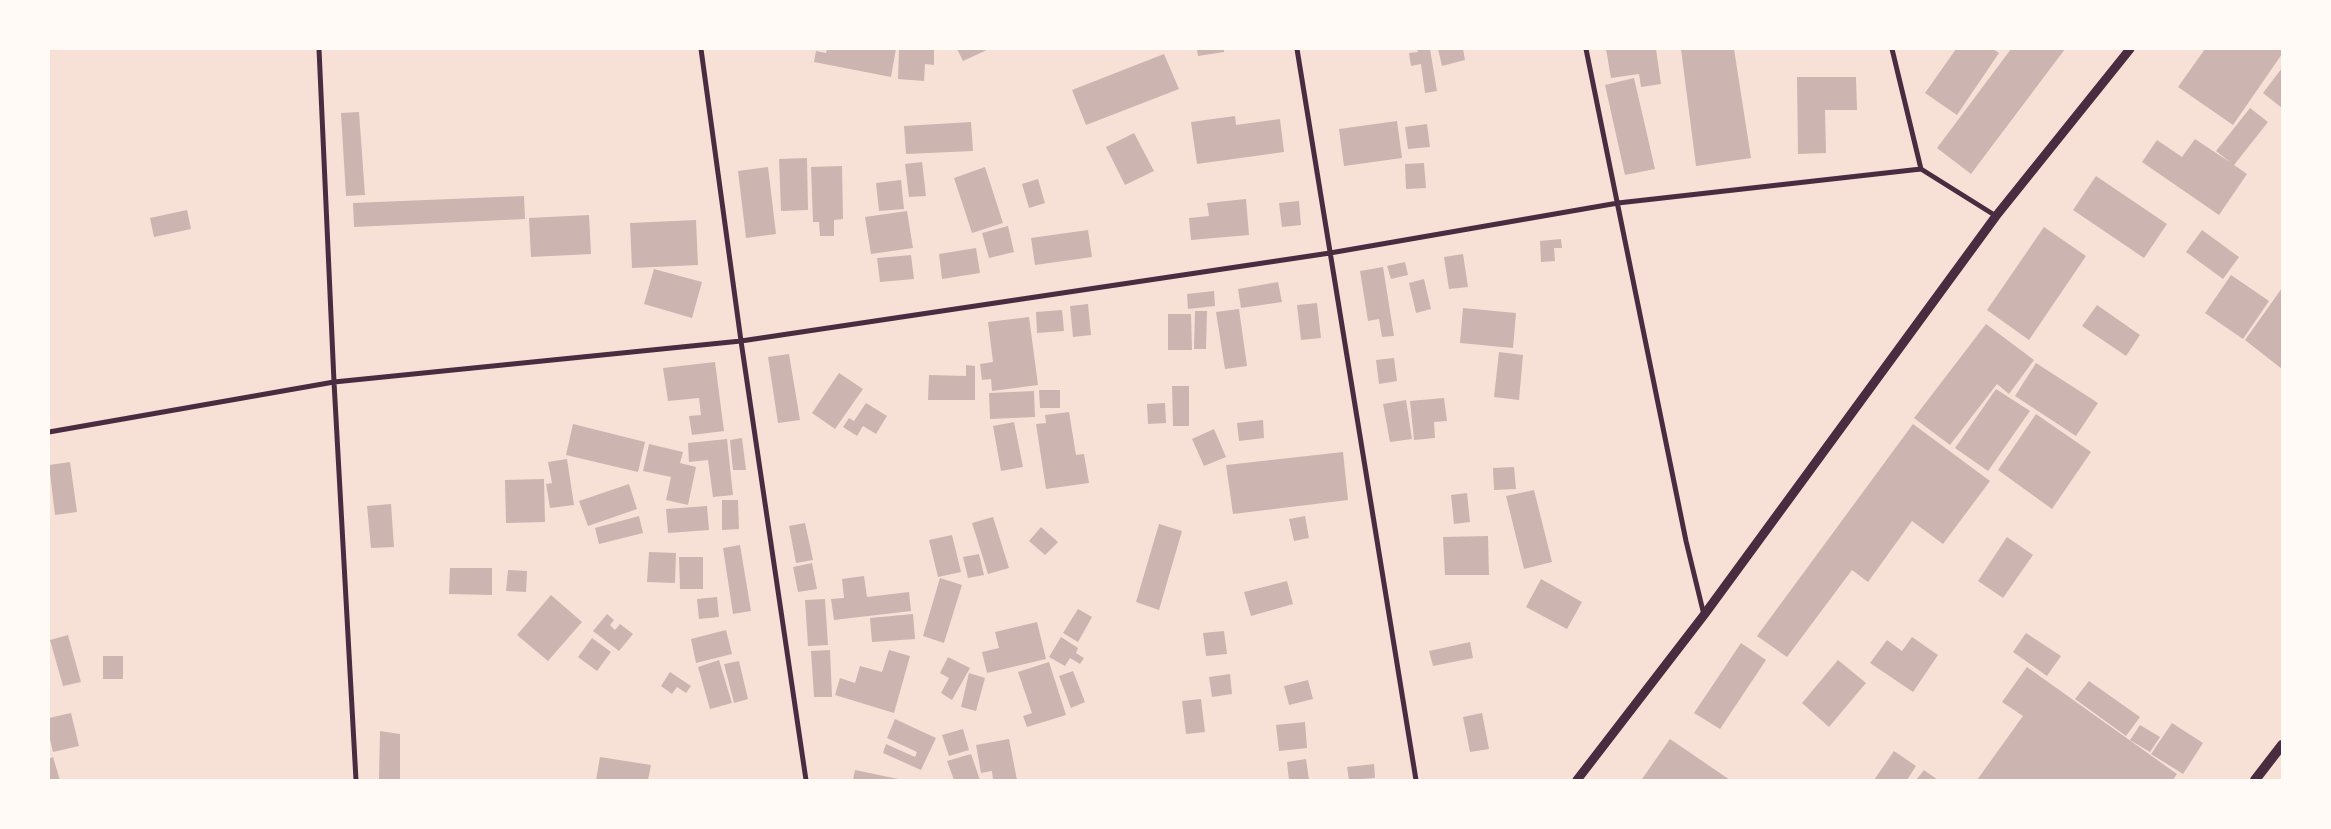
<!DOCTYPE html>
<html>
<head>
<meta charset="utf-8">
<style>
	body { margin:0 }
	#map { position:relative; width:2331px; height:829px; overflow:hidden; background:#f7e1d7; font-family:"PT Sans Narrow",sans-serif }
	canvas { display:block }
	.frame { position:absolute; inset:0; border:50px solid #fffaf5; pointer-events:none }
</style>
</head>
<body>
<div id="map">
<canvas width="2331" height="829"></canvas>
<div class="frame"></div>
</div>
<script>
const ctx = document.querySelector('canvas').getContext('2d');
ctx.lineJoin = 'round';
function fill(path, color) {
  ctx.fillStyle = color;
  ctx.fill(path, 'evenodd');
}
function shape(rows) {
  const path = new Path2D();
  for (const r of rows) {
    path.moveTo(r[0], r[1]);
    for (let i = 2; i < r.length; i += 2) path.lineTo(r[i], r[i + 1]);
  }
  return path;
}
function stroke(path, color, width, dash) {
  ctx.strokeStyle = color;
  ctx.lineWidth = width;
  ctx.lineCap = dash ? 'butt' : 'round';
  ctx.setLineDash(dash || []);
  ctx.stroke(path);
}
const building = shape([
	[827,49,896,49,891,77,814,62,816,51,826,53],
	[899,49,934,49,934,65,925,64,924,81,898,79],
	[957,49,989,49,963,61],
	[1197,49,1224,49,1224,52,1198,56],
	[1417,49,1430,49,1437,91,1425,93,1421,64,1411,66,1409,53,1418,52],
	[1438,49,1463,49,1465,60,1442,66],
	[1606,49,1656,49,1661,84,1641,87,1639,74,1611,78],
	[1681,49,1734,49,1751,158,1696,166],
	[1956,49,1993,49,1999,53,1957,115,1925,93],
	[2011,49,2065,49,1971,174,1937,148],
	[2205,49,2282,49,2282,54,2233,125,2178,87],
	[1164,54,1179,89,1086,125,1072,90],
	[2282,68,2282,108,2263,93],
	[1797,77,1856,77,1857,110,1825,110,1826,153,1798,154],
	[1634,78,1655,169,1625,175,1605,85],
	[2250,108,2268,122,2234,165,2247,174,2219,215,2142,162,2157,140,2182,157,2195,139,2231,163,2216,151],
	[359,112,365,195,346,196,341,113],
	[1235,116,1236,125,1280,119,1284,152,1197,164,1191,122],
	[1397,121,1402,158,1344,166,1339,129],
	[971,122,973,151,906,154,904,126],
	[1427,124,1430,147,1408,149,1405,127],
	[1134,133,1154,171,1125,185,1106,147],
	[807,158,808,210,781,211,779,159],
	[922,162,926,196,909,197,905,164],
	[1424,163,1426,188,1406,189,1405,164],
	[842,166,843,219,834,220,834,236,820,236,819,222,813,222,811,167],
	[768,167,776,234,746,238,738,171],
	[985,167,1003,223,972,233,954,178],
	[2096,176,2167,224,2144,258,2073,210],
	[1038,179,1045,203,1029,208,1022,184],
	[901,180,904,209,879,211,876,183],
	[524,196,525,219,354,227,353,203],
	[1246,199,1249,235,1191,240,1189,218,1209,216,1207,203],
	[1299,201,1301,225,1282,227,1279,203],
	[187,210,191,229,154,237,150,218],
	[907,211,913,248,871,254,865,217],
	[589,215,591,254,531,257,529,218],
	[696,220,698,265,632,268,630,223],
	[1008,226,1014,252,989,258,982,233],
	[2044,227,2086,256,2029,340,1987,310],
	[1088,230,1092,257,1035,265,1031,238],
	[2202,230,2239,257,2223,279,2186,252],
	[1561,239,1562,248,1554,248,1555,261,1541,262,1540,241],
	[976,248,980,273,942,279,939,254],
	[1463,254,1468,287,1449,289,1444,257],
	[911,255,914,279,880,282,877,258],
	[1405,262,1408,275,1391,279,1387,266],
	[1383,267,1394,336,1382,337,1379,319,1368,321,1360,271],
	[654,269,702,282,692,318,644,304],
	[2231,275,2269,301,2243,339,2205,313],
	[1424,279,1431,309,1416,313,1409,283],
	[1278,282,1282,302,1241,308,1238,289],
	[2282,288,2282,369,2245,340],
	[1214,291,1215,306,1188,309,1187,294],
	[1317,303,1321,338,1301,340,1297,305],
	[1088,304,1091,335,1073,337,1070,306],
	[2097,305,2140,335,2126,356,2082,326],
	[1463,308,1516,313,1513,348,1460,343],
	[1239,309,1247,366,1225,369,1216,312],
	[1062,310,1064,331,1037,333,1036,312],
	[1195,311,1207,311,1206,349,1194,349],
	[1168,314,1191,314,1192,350,1168,350],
	[1029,317,1038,385,992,391,991,379,982,380,980,364,993,362,988,322],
	[1986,324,2034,360,2009,394,1997,384,1950,445,1914,418],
	[1499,352,1523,355,1519,400,1494,397],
	[789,354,800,420,778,423,768,357],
	[1394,358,1397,381,1379,384,1376,360],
	[715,362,724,431,692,435,689,416,701,415,699,398,668,401,663,368],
	[2036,363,2098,403,2076,436,2015,396],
	[966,365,975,366,975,400,928,400,929,375,966,376],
	[839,373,863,389,835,429,812,413],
	[1172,386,1189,386,1189,426,1173,426],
	[1996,389,2030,411,1988,471,1955,448],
	[1039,390,1060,390,1060,408,1040,408],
	[1034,391,1035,417,990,419,989,393],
	[1444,398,1447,421,1434,422,1435,438,1414,440,1410,401],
	[1406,400,1412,439,1390,442,1383,404],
	[866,403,887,416,876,434,863,426,857,436,843,427,849,418,854,421],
	[1165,403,1166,423,1148,424,1147,404],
	[1069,412,1076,455,1084,454,1089,483,1046,489,1036,424,1046,423,1045,415],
	[2036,414,2091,452,2052,509,1998,470],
	[1263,420,1264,438,1239,441,1237,423],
	[1014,422,1023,467,1001,471,993,426],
	[573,424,645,442,638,472,566,455],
	[1913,424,1990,481,1943,544,1912,521,1868,582,1852,570,1787,657,1757,636],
	[1214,429,1226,457,1204,466,1192,439],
	[742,438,746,470,733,470,730,440],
	[727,439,733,495,713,497,708,460,689,462,688,443],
	[649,444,683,452,680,463,696,467,688,505,666,500,671,477,643,471],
	[1343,452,1348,500,1233,514,1226,465],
	[567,459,574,505,550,508,546,484,552,483,548,462],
	[70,462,77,512,55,515,49,465],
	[1514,467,1516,489,1494,490,1493,468],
	[544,479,545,522,506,523,505,480],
	[629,484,637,509,588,526,579,501],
	[1534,490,1552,562,1524,569,1506,496],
	[1467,493,1470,522,1454,524,1451,495],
	[722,500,738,500,739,529,722,530],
	[391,504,394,547,371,548,367,506],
	[707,506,709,530,668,533,666,509],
	[639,516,643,533,599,544,595,528],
	[1305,516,1309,538,1294,541,1289,519],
	[993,517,1009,568,988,574,972,523],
	[805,523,813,560,796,563,789,526],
	[1159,524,1182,531,1159,610,1136,602],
	[1041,527,1058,542,1045,555,1029,541],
	[952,535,961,572,938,577,929,540],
	[1488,536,1489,575,1445,575,1443,537],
	[2007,537,2033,555,2003,598,1978,581],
	[740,545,751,611,733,614,723,548],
	[649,552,676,553,675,583,647,582],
	[979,554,984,575,968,578,963,557],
	[679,557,703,557,703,589,680,589],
	[812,563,817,589,798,592,793,567],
	[450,568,492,568,492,595,449,594],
	[508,570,527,571,526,592,506,591],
	[864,576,867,597,909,592,911,611,834,620,831,599,844,598,842,579],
	[940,578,962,585,944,643,923,636],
	[1541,579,1582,602,1567,629,1526,607],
	[1287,581,1293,604,1251,616,1244,592],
	[551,595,582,622,548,661,517,635],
	[717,597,719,617,699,619,697,599],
	[825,599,828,645,808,646,805,600],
	[1078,609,1092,617,1078,642,1063,633],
	[607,614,614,620,610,625,615,630,620,624,633,634,619,651,593,631],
	[913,614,915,639,872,642,870,618],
	[1037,622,1046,659,987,673,982,652,999,648,995,632],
	[726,630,732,654,696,663,691,639],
	[1224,631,1227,654,1206,656,1203,633],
	[2026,633,2061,656,2047,676,2013,652],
	[68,635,81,682,63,686,50,640],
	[1061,637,1078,648,1076,653,1084,658,1080,664,1070,658,1065,666,1049,657],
	[1912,637,1938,655,1913,692,1870,663,1887,640,1902,651],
	[592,638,611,652,597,671,578,657],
	[1470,642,1473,658,1433,666,1429,651],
	[1741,643,1766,660,1720,729,1694,713],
	[830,650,832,697,814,697,811,651],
	[889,650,910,656,894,713,835,695,840,678,855,683,860,666,882,672],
	[103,656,123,656,123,679,103,679],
	[948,657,970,668,952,700,941,693,949,678,940,673],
	[719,660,732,703,710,709,698,667],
	[1838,660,1866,683,1829,727,1802,703],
	[739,661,748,699,734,703,724,664],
	[1049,662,1066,715,1027,727,1023,716,1032,713,1018,672],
	[2027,667,2177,774,2173,780,1977,780,2023,716,2002,702],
	[1073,671,1085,702,1071,708,1059,676],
	[670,672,691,686,686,693,677,687,672,694,661,686],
	[969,673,985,678,976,711,961,707],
	[1230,674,1232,694,1212,697,1209,677],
	[1308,680,1313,699,1289,705,1284,686],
	[2089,681,2140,717,2126,736,2075,699],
	[1201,699,1205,732,1186,734,1182,701],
	[71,713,79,746,53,752,49,735,49,718],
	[1482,713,1489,749,1470,752,1463,717],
	[895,719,936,738,921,770,883,753,886,744,915,757,917,752,887,738],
	[1305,722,1307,748,1279,751,1276,725],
	[2172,723,2203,743,2183,774,2151,754],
	[2140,725,2160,737,2150,752,2130,740],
	[963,729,969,750,949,756,942,735],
	[380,731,400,734,400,780,379,780],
	[1009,739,1017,780,993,780,992,771,981,773,976,745],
	[1670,739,1730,780,1642,779],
	[1894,751,1916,766,1907,780,1874,780],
	[971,754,980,780,954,780,947,761],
	[53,757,60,780,49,780,49,759],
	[600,757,651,765,648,780,596,780],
	[1306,759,1309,780,1289,780,1287,762],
	[1374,764,1375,778,1349,780,1347,767],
	[855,770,898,779,898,780,853,780],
	[1924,770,1938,780,1916,780]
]);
const minor = shape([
	[319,49,334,382,356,780],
	[701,49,741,341,806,780],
	[1297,49,1416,780],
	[1586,49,1686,541,1704,615],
	[1892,49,1921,169],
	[49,432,334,382,741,341,1330,253,1618,203,1921,169,1996,216]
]);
const tertiary = shape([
	[1577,780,1704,615,1996,216,2130,49]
]);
const secondary = shape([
	[2255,780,2282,745]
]);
fill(building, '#ccb4b1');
stroke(minor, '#4a2c40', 5);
stroke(tertiary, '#4a2c40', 9);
stroke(secondary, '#4a2c40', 10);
</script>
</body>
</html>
